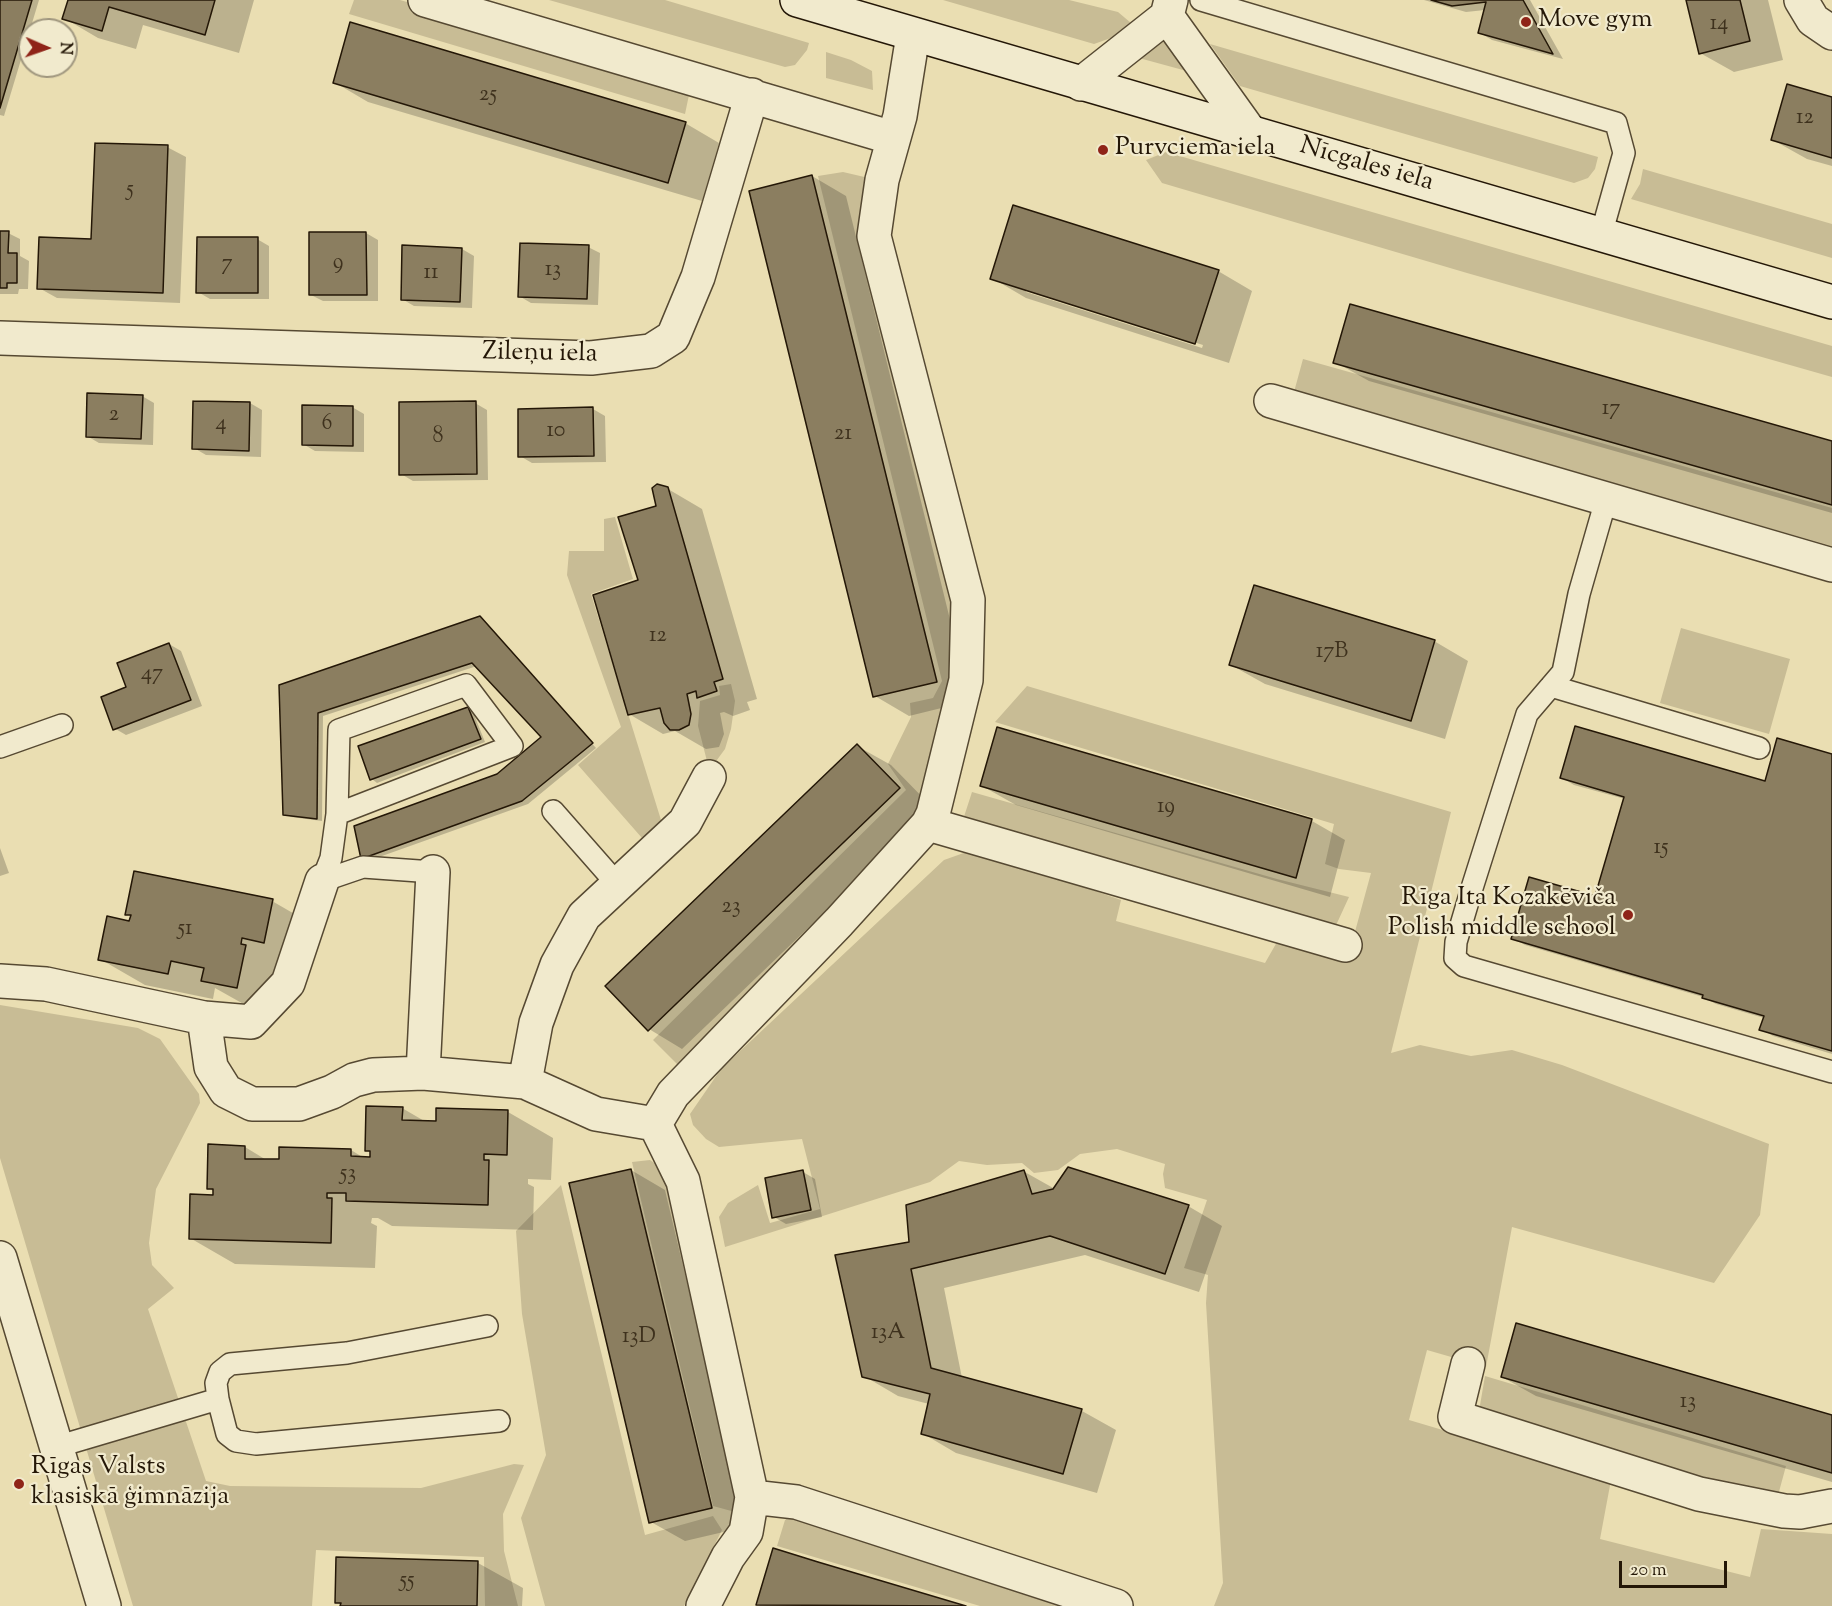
<!DOCTYPE html>
<html>
<head>
<meta charset="utf-8">
<style>
	body { margin:0 }
	#map { position:relative; width:1832px; height:1606px; overflow:hidden; background:#eadeb2; font-family:"Sorts Mill Goudy",serif }
	canvas { display:block }
	.north { position:absolute; left:18px; top:18px; width:60px; height:60px; box-sizing:border-box; background:#f1eacd; border:2px solid #9f967e; border-radius:50%; rotate:92deg; font-size:16px; font-weight:700; line-height:24px; text-align:center; color:#241707 }
	.north::after { content:''; display:block; margin:auto; width:21px; height:27px; background:#8f2418; clip-path:polygon(50% 0,100% 100%,50% 72%,0 100%) }
	.scale { position:absolute; left:1619px; top:1561px; width:108px; height:27px; box-sizing:border-box; border:3px solid #241707; border-top:0; padding-left:8px; font-size:18px; line-height:21px; white-space:nowrap; color:#241707; -webkit-text-stroke:4px #f1eacd; paint-order:stroke }
</style>
</head>
<body>
<div id="map">
<canvas width="1832" height="1606"></canvas>
<div class="north">N</div>
<div class="scale">20 m</div>
</div>
<script>
const ctx = document.querySelector('canvas').getContext('2d');
ctx.lineJoin = 'round';
function fill(path, color) {
  ctx.fillStyle = color;
  ctx.fill(path, 'evenodd');
}
function shape(rows) {
  const path = new Path2D();
  for (const r of rows) {
    path.moveTo(r[0], r[1]);
    for (let i = 2; i < r.length; i += 2) path.lineTo(r[i], r[i + 1]);
  }
  return path;
}
function stroke(path, color, width, dash) {
  ctx.strokeStyle = color;
  ctx.lineWidth = width;
  ctx.lineCap = dash ? 'butt' : 'round';
  ctx.setLineDash(dash || []);
  ctx.stroke(path);
}
function label(font, color, halo, rows, align = 'center') {
  ctx.font = font + ' "Sorts Mill Goudy",serif';
  ctx.lineWidth = 4.5;
  ctx.setLineDash([]);
  ctx.textBaseline = 'middle';
  ctx.strokeStyle = halo;
  ctx.fillStyle = color;
  for (const [text, x, y, turn = 0] of rows) {
    ctx.save();
    ctx.translate(x, y);
    ctx.rotate((+turn || 0) * Math.PI / 180);
    ctx.textAlign = isNaN(turn) ? turn : align;
    if (halo) ctx.strokeText(text, 0, 0);
    ctx.fillText(text, 0, 0);
    ctx.restore();
  }
}
const green = shape([
	[354,0,400,0,686,82,690,90,685,114,349,14],
	[549,0,665,0,809,43,807,50,795,65,785,67],
	[943,0,1069,0,1118,12,1131,23,1122,34,1094,44],
	[1159,41,1174,45,1194,73,1139,58],
	[1210,44,1598,157,1595,169,1588,178,1574,183,1240,86],
	[826,52,851,60,872,71,873,90,826,78],
	[1166,152,1832,346,1832,377,1467,273,1162,183,1146,160],
	[1643,169,1832,224,1832,258,1631,199,1640,184],
	[843,172,873,179,963,660,931,804,681,1068,653,1040,906,790,888,764,911,717,910,703,933,698,942,681,818,176],
	[1303,359,1832,508,1832,546,1294,392],
	[615,517,633,579,591,594,661,820,659,834,649,846,578,765,621,727,567,575,569,551,604,551,604,519],
	[1681,628,1790,659,1769,734,1660,703],
	[731,684,735,701,731,729,725,749,714,764,708,765,698,726,700,701,720,695,719,686],
	[1027,686,1451,812,1391,1053,1420,1045,1471,1056,1512,1050,1562,1065,1769,1144,1760,1215,1714,1283,1512,1227,1486,1367,1427,1350,1409,1420,1611,1480,1600,1539,1750,1577,1761,1529,1832,1534,1832,1606,1214,1606,1223,1583,1206,1303,1208,1275,1184,1268,1207,1200,1165,1188,1163,1174,1165,1164,1117,1149,1080,1154,1058,1170,1034,1173,1022,1163,987,1165,959,1161,930,1182,725,1247,719,1217,728,1203,758,1185,770,1223,820,1209,802,1139,719,1147,706,1139,693,1125,690,1114,721,1069,944,860,975,849,1121,900,1116,921,1265,963,1277,942,1347,961,1371,873,1339,869,1325,864,1334,824,995,722],
	[972,792,1277,879,1349,897,1332,934,960,829],
	[0,1005,138,1028,160,1039,199,1094,200,1103,156,1189,149,1243,152,1265,174,1288,148,1309,206,1481,230,1486,421,1488,514,1464,524,1465,503,1514,504,1551,518,1606,485,1606,484,1557,316,1550,312,1606,133,1606,0,1158],
	[650,1160,674,1177,741,1484,735,1512,713,1506,632,1162],
	[561,1185,645,1535,713,1516,722,1530,684,1606,545,1606,521,1518,546,1455,522,1314,516,1231],
	[1485,1376,1786,1466,1777,1499,1478,1417],
	[794,1512,1096,1606,980,1606,777,1546,785,1520]
]);
const shadow = shape([
	[0,0,39,0,4,116,0,115],
	[69,0,254,0,239,53,143,25,136,49,98,38,64,18],
	[1424,0,1530,0,1563,59,1492,40,1480,33,1485,10,1466,12],
	[1687,0,1768,0,1783,60,1734,72,1700,53],
	[334,82,685,123,719,143,702,201,368,102],
	[1832,99,1832,166,1807,159,1773,140],
	[167,147,186,157,180,303,57,298,39,288,93,240],
	[812,176,846,196,970,701,909,716,875,696],
	[0,232,8,233,20,239,20,256,29,261,28,289,19,289,18,294,0,294],
	[366,233,378,240,378,301,323,301,311,295],
	[257,239,269,246,269,299,210,299,198,292],
	[588,247,600,253,598,305,531,303,519,296],
	[462,249,474,256,472,308,414,306,402,299],
	[1218,271,1252,291,1229,363,1026,298,992,278],
	[1026,289,1203,345,1202,348,1026,292],
	[1335,362,1832,443,1832,513,1369,381],
	[142,396,154,403,153,445,99,443,87,436],
	[250,403,262,410,261,457,206,455,194,448],
	[475,403,487,410,488,480,413,481,401,474],
	[352,407,364,414,364,452,315,451,303,444],
	[593,409,605,416,606,462,532,463,520,456],
	[668,489,702,509,757,699,747,702,750,710,733,716,724,712,720,713,724,734,719,747,706,749,675,731,663,734,629,714,640,581,658,507],
	[481,620,596,748,528,804,368,861,362,858,498,775,543,737,477,666,323,716,322,821,291,817,285,814,281,687],
	[1434,641,1468,661,1445,739,1265,684,1231,665],
	[169,644,181,651,202,706,126,735,114,728],
	[468,709,473,712,485,742,377,783,372,779,360,747],
	[998,729,1312,821,1345,840,1330,897,1016,805,982,786],
	[857,746,891,765,933,808,682,1049,649,1029],
	[1832,755,1832,1054,1773,1036,1761,1029,1764,1018,1716,1004,1703,997,1525,945,1513,938,1596,898,1625,799,1574,785,1562,778,1766,783],
	[0,848,9,873,0,876],
	[272,901,317,927,247,1006,215,988,213,999,145,985,100,959,130,923,132,917,127,914],
	[402,1108,426,1122,508,1112,553,1138,551,1180,528,1179,528,1184,534,1187,533,1230,392,1226,378,1218,372,1218,371,1223,377,1226,375,1268,235,1264,190,1238,214,1197,214,1192,209,1188,245,1147,268,1161,351,1150,364,1158,371,1158,372,1153,366,1150],
	[631,1170,665,1190,745,1527,685,1541,651,1522],
	[1023,1171,1055,1189,1188,1206,1222,1226,1199,1292,1085,1255,944,1288,962,1378,1082,1411,1116,1430,1097,1493,956,1453,922,1433,929,1404,898,1396,864,1376,911,1243],
	[803,1172,815,1179,822,1217,786,1224,774,1217],
	[1502,1377,1832,1417,1832,1482,1536,1396],
	[774,1550,962,1606,760,1606,758,1604],
	[478,1563,523,1588,522,1606,342,1606,337,1602]
]);
const building = shape([
	[0,0,32,0,0,108,0,0],
	[68,0,215,0,205,35,109,7,102,31,62,19,68,0],
	[1431,0,1523,0,1553,54,1478,33,1486,2,1452,6,1431,0],
	[1686,0,1740,0,1750,41,1699,54,1686,0],
	[350,22,686,122,668,183,333,83,350,22],
	[1787,84,1832,97,1832,158,1771,140,1787,84],
	[95,143,168,145,163,293,37,289,39,237,91,239,95,143],
	[812,175,937,682,873,697,749,191,812,175],
	[1013,205,1219,270,1195,344,990,279,1013,205],
	[0,231,9,231,8,253,17,253,17,283,7,283,7,288,0,288,0,231],
	[309,232,366,232,367,295,309,295,309,232],
	[197,237,258,237,258,293,196,293,197,237],
	[520,243,589,245,587,299,518,297,520,243],
	[402,245,462,248,460,302,401,300,402,245],
	[1350,304,1832,441,1832,505,1333,363,1350,304],
	[87,393,143,395,141,439,86,437,87,393],
	[193,401,250,402,249,451,192,449,193,401],
	[476,401,477,474,399,475,399,402,476,401],
	[302,405,353,406,353,446,302,445,302,405],
	[593,407,594,456,518,457,518,409,593,407],
	[657,484,668,487,723,679,714,682,717,691,697,698,696,691,687,694,691,714,689,725,679,730,670,730,664,723,660,708,628,715,593,595,638,580,618,517,656,506,652,488,657,484],
	[1254,585,1435,640,1411,721,1229,665,1254,585],
	[480,616,593,743,522,801,361,859,354,826,497,774,541,737,472,663,318,713,317,819,283,815,279,685,480,616],
	[169,643,191,700,113,730,101,697,126,687,117,663,169,643],
	[468,707,481,739,370,780,358,746,468,707],
	[1575,726,1765,781,1777,738,1832,754,1832,1051,1759,1030,1764,1016,1702,998,1703,995,1511,939,1529,877,1595,896,1624,797,1560,778,1575,726],
	[997,727,1312,819,1296,878,980,786,997,727],
	[857,744,900,788,648,1031,605,986,857,744],
	[134,871,273,899,264,943,242,938,241,944,246,945,237,988,201,981,204,968,171,961,168,974,98,960,107,916,129,921,131,915,125,915,134,871],
	[366,1106,403,1107,402,1120,436,1121,436,1108,508,1110,507,1155,484,1154,484,1160,489,1160,488,1205,346,1201,346,1193,327,1193,327,1198,332,1198,331,1243,189,1239,190,1194,213,1195,213,1189,207,1189,208,1144,245,1146,245,1159,279,1159,279,1147,351,1149,351,1156,370,1157,370,1151,365,1151,366,1106],
	[1068,1167,1189,1205,1165,1274,1050,1236,911,1269,931,1368,1082,1409,1063,1474,921,1434,930,1394,862,1377,835,1255,909,1242,906,1205,1024,1170,1032,1194,1053,1189,1068,1167],
	[631,1169,712,1508,649,1523,569,1183,631,1169],
	[803,1170,811,1210,772,1218,765,1178,803,1170],
	[1516,1323,1832,1415,1832,1473,1501,1377,1516,1323],
	[773,1548,818,1562,966,1606,756,1605,773,1548],
	[336,1557,478,1561,477,1606,340,1606,341,1603,335,1603,336,1557]
]);
const lane = shape([
	[1201,0,1616,123,1624,153,1601,235],
	[1606,500,1579,594,1563,672,1527,714,1472,888,1456,942,1455,958,1464,966,1832,1072],
	[1551,686,1759,748],
	[0,747,62,725],
	[553,811,618,885],
	[322,881,331,858,337,814,512,746,466,685,339,730,337,814],
	[322,881,363,867,433,872],
	[487,1326,347,1353,230,1364,220,1372,216,1383,218,1399,227,1434,236,1441,256,1444,499,1421],
	[56,1447,218,1399]
]);
const street = shape([
	[425,0,893,138],
	[1801,0,1813,20,1832,33],
	[1167,16,1250,132],
	[1081,84,1167,16,1171,0],
	[0,338,591,358,651,351,673,337,698,277,752,95],
	[1271,401,1832,565],
	[928,824,1345,945],
	[0,981,46,984,204,1018,251,1022,288,983,322,881],
	[204,1018,211,1067,226,1091,252,1104,299,1104,332,1092,354,1080,373,1075,423,1073,525,1082,596,1114,655,1124],
	[423,1073,433,872],
	[525,1082,536,1023,557,965,584,916,685,822,709,777],
	[655,1124,673,1094,839,922,928,824,933,814,966,680,968,600,874,236,882,180,900,116,913,35],
	[655,1124,683,1181,752,1497,746,1532,728,1557,703,1606],
	[0,1258,104,1606],
	[1468,1364,1455,1417,1699,1494,1784,1511,1800,1512,1832,1506],
	[752,1497,796,1502,1116,1606]
]);
const secondary = shape([
	[797,0,1832,302]
]);
const markers = [
	[1526,22,6,"#8f2418"],
	[1103,150,6,"#8f2418"],
	[1628,915,6,"#8f2418"],
	[19,1484,6,"#8f2418"]
];
const numberNames = [
	["14",1719,25],
	["25",488,96],
	["12",1805,119],
	["5",130,191],
	["9",338,264],
	["7",227,265],
	["13",553,271],
	["11",431,274],
	["17",1611,410],
	["2",114,416],
	["4",221,425],
	["6",327,425],
	["10",556,432],
	["21",843,435],
	["8",438,438],
	["12",658,637],
	["17B",1332,653],
	["47",152,675],
	["19",1166,808],
	["15",1661,849],
	["23",731,908],
	["51",185,930],
	["53",348,1175],
	["13A",888,1334],
	["13D",639,1338],
	["13",1688,1403],
	["55",407,1582]
];
const poiNames = [
	["Move gym",1538,22],
	["Purvciema iela",1115,150],
	["Rīga Ita Kozakēviča",1616,900,"right"],
	["Polish middle school",1616,930,"right"],
	["Rīgas Valsts",31,1469],
	["klasiskā ģimnāzija",31,1499]
];
const streetNames = [
	["Nīcgales iela",1366,166,16],
	["Zileņu iela",540,355,1]
];
fill(green, '#c8bc95');
fill(shadow, '#0003');
fill(building, '#8b7e60');
stroke(building, '#241707', 1.5);
stroke(lane, '#564932', 24);
stroke(street, '#564932', 36);
stroke(secondary, '#241707', 36);
stroke(lane, '#f1eacd', 21);
stroke(street, '#f1eacd', 33);
stroke(secondary, '#f1eacd', 33);
for (const [x, y, r, color] of markers) {
  const dot = new Path2D();
  dot.arc(x, y, r, 0, 2 * Math.PI);
  ctx.fillStyle = color;
  ctx.fill(dot);
  stroke(dot, '#f1eacd', 2);
}
label('22px', '#3e311d', null, numberNames);
label('26px', '#241707', '#f1eacd', poiNames, 'left');
label('26px', '#241707', '#f1eacd', streetNames);
</script>
</body>
</html>
